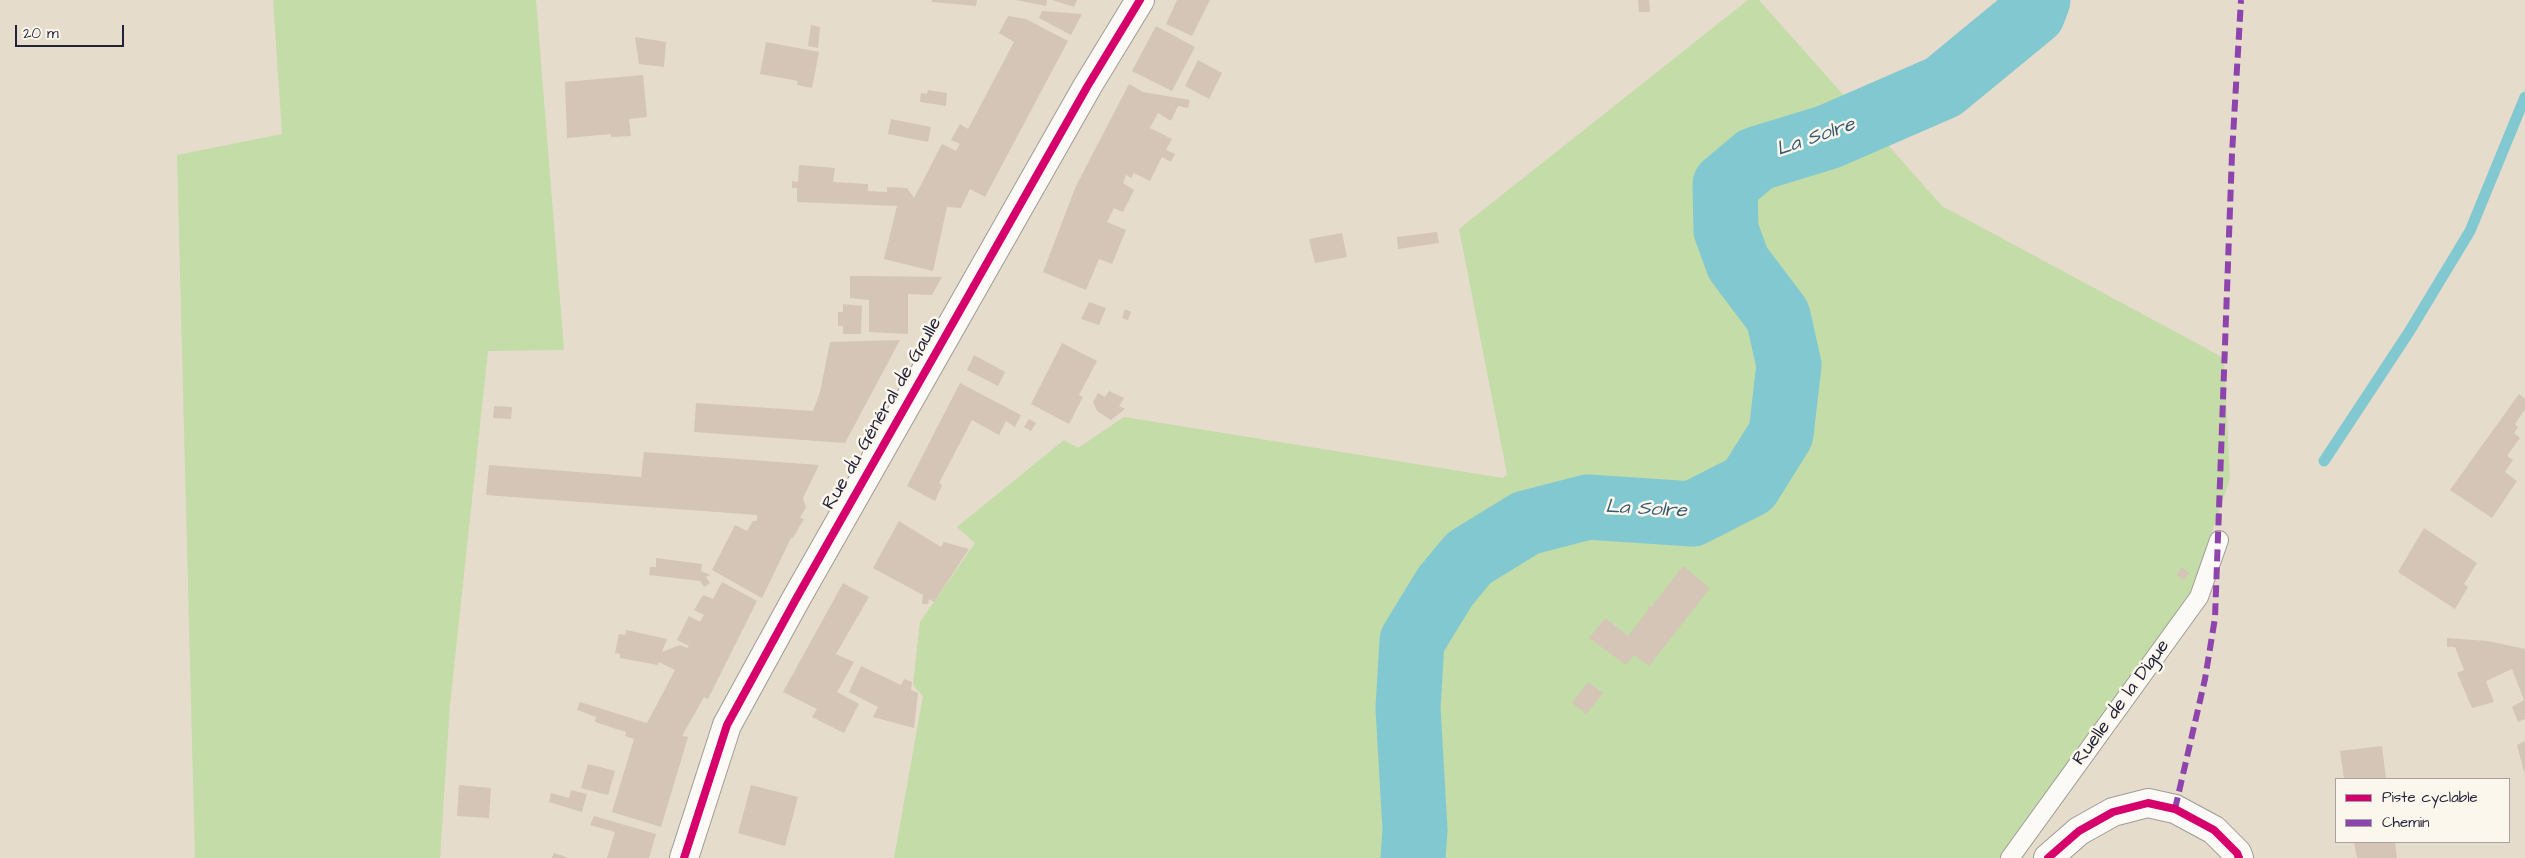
<!DOCTYPE html>
<html>
<head>
<meta charset="utf-8">
<style>
	body { margin:0 }
	#map { position:relative; width:2525px; height:858px; overflow:hidden; background:#e5dccb; font-family:"Architects Daughter",sans-serif }
	canvas { display:block }
	.legend { position:absolute; left:2335px; top:778px; width:175px; height:65px; box-sizing:border-box; background:#fbf7ec; border:1px solid #a4a2a5; margin:0; padding:6px 9px; list-style:none; font-size:15px; color:#22223b }
	.legend li { display:flex; align-items:center; gap:10px; height:25px }
	.legend b { width:25px; border:1px solid #a4a2a5 }
	.scale { position:absolute; left:15px; top:25px; width:109px; height:22px; box-sizing:border-box; border:2px solid #22223b; border-top:0; padding-left:6px; font-size:15px; line-height:18px; white-space:nowrap; color:#22223b; -webkit-text-stroke:4px #fbf7ec; paint-order:stroke }
</style>
</head>
<body>
<div id="map">
<canvas width="2525" height="858"></canvas>
<ul class="legend">
<li><b style="height:6px;background:#d6006c"></b>Piste cyclable</li>
<li><b style="height:6px;background:#8e44ad"></b>Chemin</li>
</ul>
<div class="scale">20 m</div>
</div>
<script>
const ctx = document.querySelector('canvas').getContext('2d');
ctx.lineJoin = 'round';
function fill(path, color) {
  ctx.fillStyle = color;
  ctx.fill(path, 'evenodd');
}
function shape(rows) {
  const path = new Path2D();
  for (const r of rows) {
    path.moveTo(r[0], r[1]);
    for (let i = 2; i < r.length; i += 2) path.lineTo(r[i], r[i + 1]);
  }
  return path;
}
function stroke(path, color, width, dash) {
  ctx.strokeStyle = color;
  ctx.lineWidth = width;
  ctx.lineCap = dash ? 'butt' : 'round';
  ctx.setLineDash(dash || []);
  ctx.stroke(path);
}
function label(font, color, halo, rows, align = 'center') {
  ctx.font = font + ' "Architects Daughter",sans-serif';
  ctx.lineWidth = 5;
  ctx.setLineDash([]);
  ctx.textBaseline = 'middle';
  ctx.strokeStyle = halo;
  ctx.fillStyle = color;
  for (const [text, x, y, turn = 0] of rows) {
    ctx.save();
    ctx.translate(x, y);
    ctx.rotate((+turn || 0) * Math.PI / 180);
    ctx.textAlign = isNaN(turn) ? turn : align;
    if (halo) ctx.strokeText(text, 0, 0);
    ctx.fillText(text, 0, 0);
    ctx.restore();
  }
}
const green = shape([
	[273,0,536,0,564,350,488,351,450,704,440,858,195,858,177,155,282,134],
	[1748,0,1759,0,1942,206,2224,358,2230,479,2192,589,2009,858,894,858,923,696,913,685,920,622,975,543,957,527,1064,440,1078,448,1124,417,1503,478,1507,474,1459,229]
]);
const stream = shape([
	[2324,461,2409,332,2470,231,2525,97]
]);
const river = shape([
	[1413,858,1415,830,1408,708,1412,641,1445,587,1469,558,1526,523,1588,507,1692,514,1749,485,1781,434,1789,365,1778,316,1738,263,1726,230,1725,185,1756,159,1828,137,1943,87,2033,13,2038,0]
]);
const building = shape([
	[932,0,977,0,976,6,932,2],
	[1016,0,1047,0,1046,6],
	[1052,0,1077,0,1074,7],
	[1177,0,1210,0,1192,36,1166,24],
	[1638,0,1649,0,1650,12,1639,12],
	[1042,11,1082,14,1071,35,1039,18],
	[1008,16,1026,19,1068,41,985,197,970,189,961,208,947,207,933,271,884,259,897,206,797,202,797,188,792,188,792,181,798,182,799,165,835,168,833,182,868,184,868,191,887,192,887,187,907,188,914,198,942,144,956,151,960,144,951,140,960,124,968,129,1014,42,999,33],
	[811,25,820,27,818,48,808,46],
	[1156,26,1195,47,1172,91,1132,71],
	[635,37,666,42,664,67,639,64],
	[766,42,819,52,812,88,797,85,798,81,760,74],
	[1198,60,1222,73,1209,99,1185,86],
	[643,75,647,117,629,119,631,136,611,137,611,134,567,138,565,82],
	[1129,84,1143,92,1190,100,1188,108,1178,106,1171,121,1158,113,1150,128,1172,139,1166,150,1175,154,1171,162,1162,157,1150,181,1134,173,1131,178,1126,175,1123,183,1134,190,1123,212,1114,208,1107,222,1126,230,1112,264,1099,259,1086,290,1043,272,1076,186],
	[928,90,947,93,946,106,920,102,921,93,927,94],
	[891,119,931,127,928,142,888,134],
	[1437,232,1439,243,1398,249,1397,237],
	[1342,233,1347,257,1315,263,1309,239],
	[850,276,870,276,942,277,932,295,908,294,908,334,869,332,869,300,850,298],
	[1089,302,1106,308,1099,325,1081,319],
	[843,304,862,306,861,334,843,334,843,326,838,326,838,312,843,312],
	[1125,309,1131,312,1128,320,1122,318],
	[900,340,845,443,694,432,696,403,813,411,820,392,830,342],
	[1062,343,1097,361,1079,395,1083,397,1069,424,1031,404],
	[974,355,1005,372,998,386,967,370],
	[960,383,1021,415,1015,427,1006,421,999,435,972,420,939,483,942,485,935,501,907,486],
	[1109,391,1124,398,1119,406,1125,409,1111,420,1097,411,1093,402,1098,393,1105,397],
	[2519,394,2525,399,2525,409,2515,424,2518,427,2514,433,2520,438,2507,456,2513,460,2505,472,2517,481,2492,518,2450,490],
	[494,406,512,407,511,419,493,418],
	[1029,419,1036,423,1031,431,1024,427],
	[644,452,819,465,803,498,806,507,800,518,804,519,793,538,791,538,762,598,712,570,735,525,747,531,753,521,757,521,757,515,486,495,489,465,641,477],
	[899,521,941,547,944,542,969,549,934,602,929,599,928,604,922,604,923,595,873,568],
	[2424,528,2477,563,2464,584,2468,587,2455,609,2398,572],
	[656,558,702,564,701,571,710,575,706,577,710,583,704,587,700,581,649,575,650,567,656,567],
	[1683,566,1710,588,1649,666,1634,655,1626,665,1589,638,1605,618,1628,636,1649,609,1647,607,1652,606],
	[2182,567,2189,573,2184,580,2177,575],
	[722,582,757,601,708,699,704,697,682,736,688,737,661,827,612,812,634,739,625,736,626,732,595,722,596,717,577,710,580,702,647,723,675,670,659,662,658,665,620,658,620,654,615,653,619,634,625,635,626,630,667,639,662,652,680,645,687,648,689,646,677,640,689,616,700,622,704,615,694,610,703,595,713,599],
	[843,583,869,597,836,654,854,662,837,692,859,704,844,733,812,717,817,709,783,692],
	[2447,638,2488,641,2525,649,2525,719,2518,722,2512,707,2524,700,2512,669,2486,681,2494,702,2472,708,2457,673,2464,670,2455,647,2447,647],
	[861,666,901,685,904,679,912,682,911,690,918,693,914,728,873,717,878,707,849,692],
	[1588,682,1603,693,1586,714,1572,703],
	[2525,741,2525,775,2517,745],
	[2382,746,2386,779,2344,779,2340,751],
	[588,764,615,771,608,795,581,788],
	[459,785,491,788,489,818,457,816],
	[751,785,798,797,785,846,738,833],
	[571,790,587,794,582,812,549,802,551,793,569,798],
	[594,816,656,834,649,858,607,858,615,832,590,825],
	[2354,842,2395,842,2397,858,2357,858],
	[554,853,569,858,552,858]
]);
const lane = shape([
	[2010,858,2199,597,2219,540]
]);
const street = shape([
	[2048,858,2079,831,2113,812,2148,803,2175,809,2214,830,2237,853,2239,858]
]);
const secondary = shape([
	[684,858,727,725,796,599,1087,87,1140,0]
]);
const quiet = shape([
	[2175,809,2205,679,2215,618,2232,154,2241,0]
]);
const cycleway = shape([
	[684,858,727,725,796,599,1087,87,1140,0],
	[2048,858,2079,831,2113,812,2148,803,2175,809,2214,830,2237,853,2239,858]
]);
const streetNames = [
	["Rue du Général de Gaulle",883,414,-60],
	["Ruelle de la Digue",2122,703,-54]
];
const waterNames = [
	["La Solre",1816,138,-19],
	["La Solre",1646,510,3]
];
fill(green, '#c3dca8');
stroke(stream, '#81c8d1', 11);
stroke(river, '#81c8d1', 65);
fill(building, '#d5c5b7');
stroke(lane, '#a09b95', 20);
stroke(street, '#a09b95', 30);
stroke(secondary, '#a09b95', 30);
stroke(lane, '#fbfaf7', 18);
stroke(street, '#fbfaf7', 28);
stroke(secondary, '#fbfaf7', 28);
stroke(quiet, '#8e44ad', 6, [12, 6]);
stroke(cycleway, '#d6006c', 8);
label('19px', '#22223b', '#fbf7ec', streetNames);
label('italic 20px', '#345970', '#fbf7ec', waterNames);
</script>
</body>
</html>
